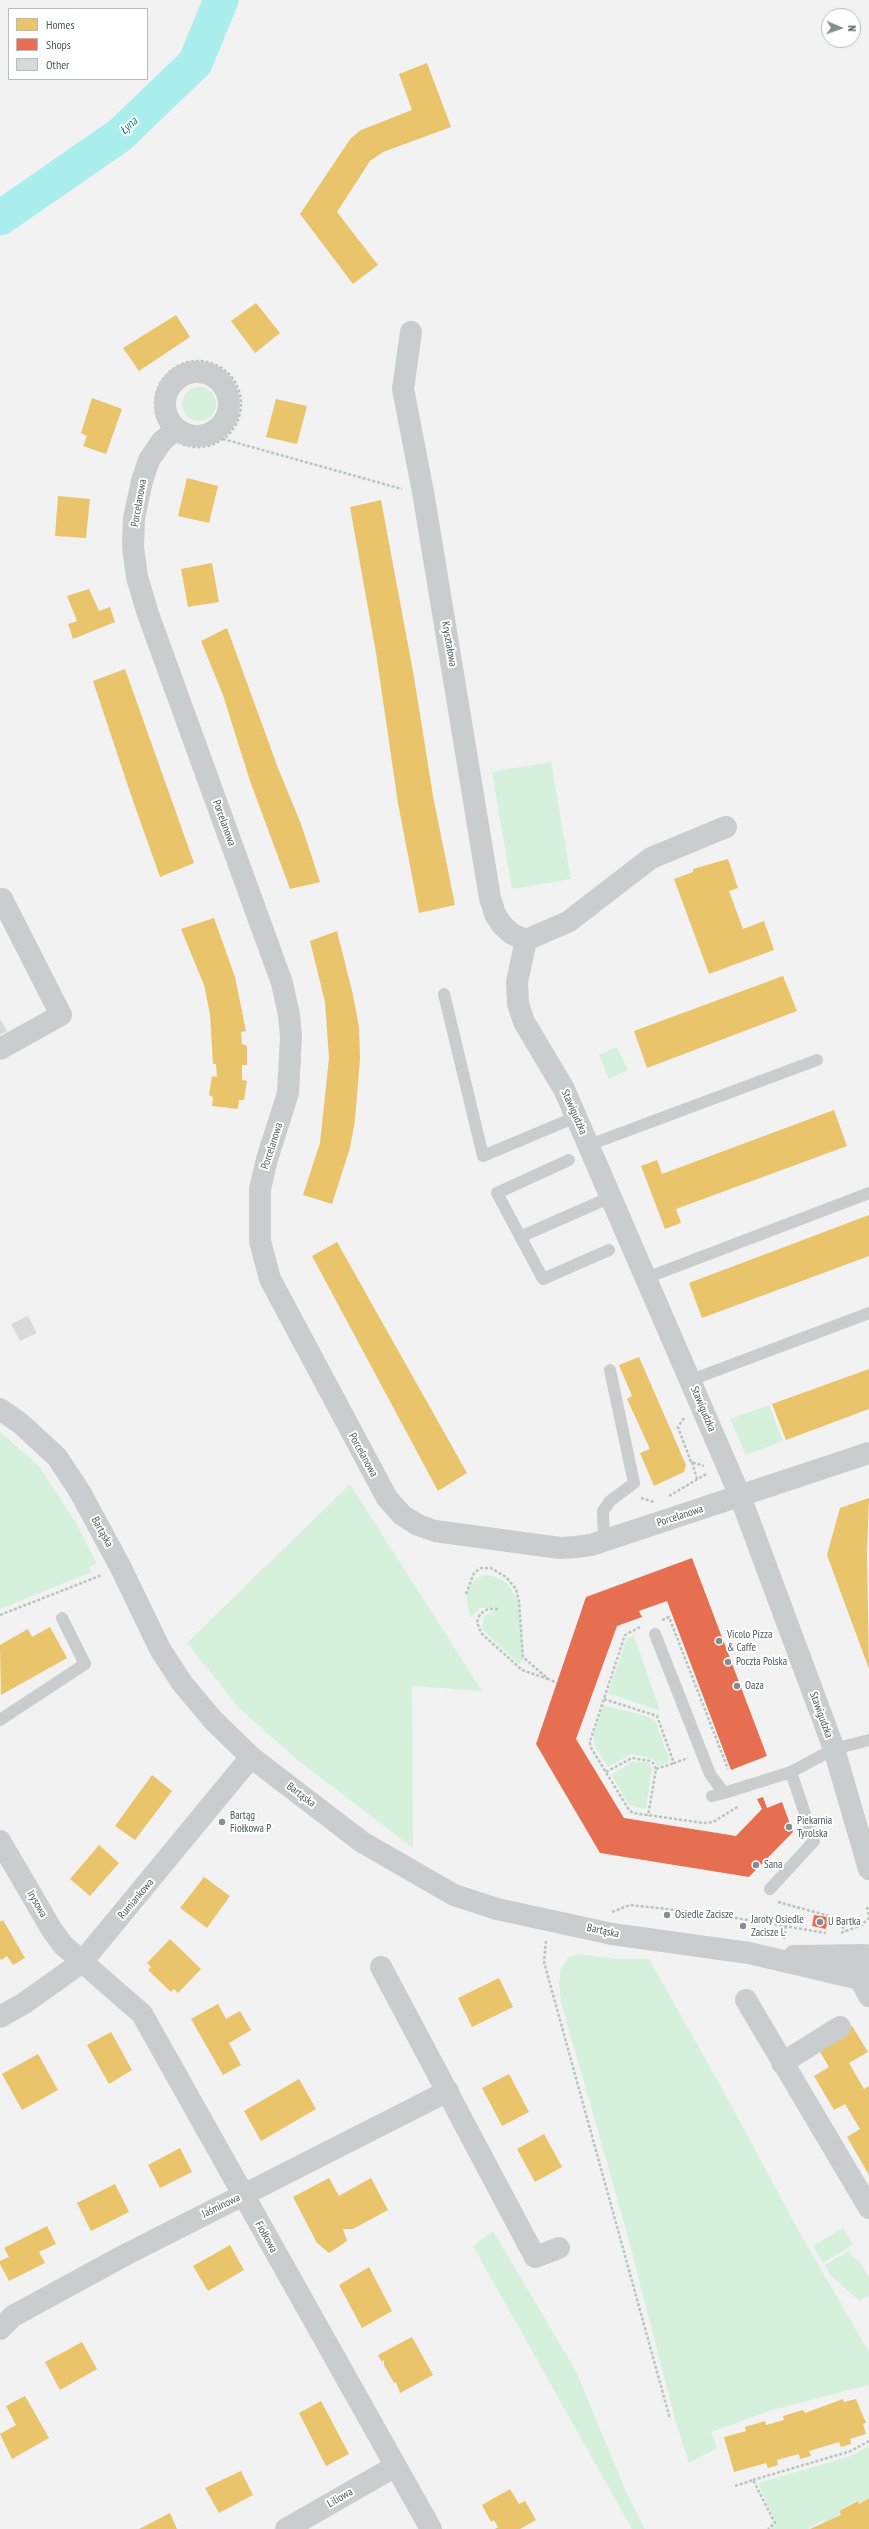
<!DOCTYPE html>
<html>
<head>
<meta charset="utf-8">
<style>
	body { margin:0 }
	#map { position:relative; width:869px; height:2529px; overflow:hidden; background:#f2f2f2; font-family:"PT Sans Narrow",sans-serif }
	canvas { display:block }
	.legend { position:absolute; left:8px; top:8px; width:140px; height:72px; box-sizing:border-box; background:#fff; border:1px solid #b6bcbf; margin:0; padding:5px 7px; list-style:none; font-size:12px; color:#48585f }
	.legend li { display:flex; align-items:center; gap:8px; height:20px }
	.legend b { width:20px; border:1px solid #b6bcbf }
	.north { position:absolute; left:821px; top:8px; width:40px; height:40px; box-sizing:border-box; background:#fff; border:1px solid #b6bcbf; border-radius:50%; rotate:92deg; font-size:11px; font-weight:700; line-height:16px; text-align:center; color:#48585f }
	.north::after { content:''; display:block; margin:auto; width:14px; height:18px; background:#848e92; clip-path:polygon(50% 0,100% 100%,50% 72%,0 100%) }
</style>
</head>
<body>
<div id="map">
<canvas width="869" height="2529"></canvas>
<ul class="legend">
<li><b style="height:11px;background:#e9c46a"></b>Homes</li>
<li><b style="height:11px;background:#e76f51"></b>Shops</li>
<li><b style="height:11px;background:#d8dada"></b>Other</li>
</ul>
<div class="north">N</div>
</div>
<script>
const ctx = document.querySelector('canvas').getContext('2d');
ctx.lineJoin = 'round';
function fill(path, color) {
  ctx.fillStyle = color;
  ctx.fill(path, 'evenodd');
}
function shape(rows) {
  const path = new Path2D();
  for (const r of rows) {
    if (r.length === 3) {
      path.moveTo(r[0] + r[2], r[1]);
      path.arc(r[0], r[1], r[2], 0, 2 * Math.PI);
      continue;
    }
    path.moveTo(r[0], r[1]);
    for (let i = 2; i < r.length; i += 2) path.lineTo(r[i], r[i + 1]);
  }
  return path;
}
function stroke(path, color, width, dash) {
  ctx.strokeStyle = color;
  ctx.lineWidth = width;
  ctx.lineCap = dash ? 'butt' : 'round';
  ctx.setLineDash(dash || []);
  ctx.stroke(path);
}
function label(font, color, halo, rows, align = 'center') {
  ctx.font = font + ' "PT Sans Narrow",sans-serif';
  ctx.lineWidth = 4;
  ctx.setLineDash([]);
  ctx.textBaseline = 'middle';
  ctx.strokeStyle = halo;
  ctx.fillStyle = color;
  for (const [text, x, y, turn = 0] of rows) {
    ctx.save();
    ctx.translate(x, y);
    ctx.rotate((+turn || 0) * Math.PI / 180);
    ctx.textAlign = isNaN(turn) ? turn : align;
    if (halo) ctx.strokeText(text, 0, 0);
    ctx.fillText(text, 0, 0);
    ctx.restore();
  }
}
const green = shape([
	[199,404,17],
	[551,762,571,879,512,889,492,772],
	[617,1047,628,1070,609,1079,599,1055],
	[769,1405,783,1441,746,1455,730,1419],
	[0,1432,39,1466,76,1523,97,1564,89,1567,92,1572,0,1609],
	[350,1484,482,1691,412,1686,413,1848,300,1762,240,1709,187,1643],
	[484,1575,493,1576,507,1583,519,1601,523,1660,519,1664,482,1629,484,1616,497,1609,480,1608,470,1618,466,1594,475,1579],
	[634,1636,660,1711,608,1693,627,1638],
	[603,1705,649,1717,656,1722,670,1761,658,1766,653,1759,632,1754,608,1767,595,1747,593,1735],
	[633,1761,649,1763,652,1769,646,1809,629,1805,611,1775],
	[578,1954,616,1959,649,1959,718,2081,801,2235,869,2352,869,2385,772,2410,711,2432,717,2448,689,2463,676,2423,625,2226,561,2002,559,1984,561,1968,569,1957],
	[843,2228,853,2245,823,2263,813,2246],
	[493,2231,576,2371,624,2487,645,2529,632,2529,473,2246],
	[849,2251,853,2258,859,2261,869,2277,869,2295,860,2301,830,2275,825,2265],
	[869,2446,869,2497,859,2503,858,2500,838,2511,840,2515,825,2523,823,2520,808,2529,770,2529,776,2523,758,2483,851,2456]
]);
const homes = shape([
	[427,63,451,127,383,152,370,161,337,212,378,265,353,284,300,214,351,138,361,130,412,110,399,74],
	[256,303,280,333,255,353,231,321],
	[176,315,190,337,139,371,123,348],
	[92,398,122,409,106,454,83,446,87,436,81,433],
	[276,399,307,406,297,444,266,437],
	[187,478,218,486,209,523,178,516],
	[58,496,90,499,86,538,55,536],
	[381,500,414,677,433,796,455,905,419,913,398,803,376,653,350,507],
	[212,563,219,602,188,607,181,569],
	[89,589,99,611,110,607,115,622,73,639,68,624,77,621,67,596],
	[227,628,278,768,301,824,320,882,290,889,250,781,223,695,201,641],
	[125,669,194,863,160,877,131,795,93,681],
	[728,859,738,888,729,891,743,929,764,921,774,950,709,974,674,879,693,872,693,869],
	[214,918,235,977,246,1031,241,1032,242,1044,247,1046,247,1065,242,1065,242,1080,247,1081,244,1100,239,1100,238,1109,212,1106,213,1097,209,1095,212,1076,217,1077,216,1064,213,1064,210,1014,204,985,181,929],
	[337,931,353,995,359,1027,360,1059,355,1120,350,1148,332,1204,303,1195,320,1143,329,1058,325,1002,310,941],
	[783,976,797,1011,647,1068,634,1031],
	[834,1110,847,1146,676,1209,681,1223,665,1229,641,1166,657,1160,662,1174],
	[869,1215,869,1256,702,1318,689,1283],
	[337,1242,467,1473,438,1491,312,1256],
	[639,1357,686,1465,684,1472,654,1486,640,1453,650,1449,627,1399,632,1396,619,1365],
	[869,1369,869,1409,786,1440,772,1404],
	[869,1498,867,1552,869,1669,827,1555,840,1508],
	[50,1627,67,1658,1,1695,0,1645,28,1629,32,1637],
	[152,1775,172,1791,135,1840,115,1826],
	[99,1845,119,1863,90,1896,70,1879],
	[204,1877,230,1896,207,1928,180,1908],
	[3,1920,25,1958,13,1965,7,1956,1,1960,0,1958,0,1922],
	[170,1939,201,1969,178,1993,174,1989,171,1992,148,1970,151,1967,147,1963],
	[499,1978,513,2007,472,2027,458,1998],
	[218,2004,226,2019,240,2011,251,2030,229,2043,241,2065,223,2075,191,2019],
	[852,2026,868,2052,849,2063,864,2089,869,2086,869,2175,847,2137,860,2129,845,2104,834,2110,814,2076,829,2067,817,2047],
	[111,2032,132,2070,109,2084,87,2045],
	[38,2054,58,2090,22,2110,2,2074],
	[509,2074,529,2112,502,2126,482,2088],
	[299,2079,316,2109,261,2141,244,2111],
	[544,2134,562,2167,535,2182,517,2149],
	[180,2148,192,2172,160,2188,148,2165],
	[329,2178,339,2196,371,2178,388,2210,353,2229,343,2229,347,2241,329,2253,317,2243,293,2197],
	[115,2184,129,2212,91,2231,77,2203],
	[47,2226,56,2244,39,2252,45,2263,9,2281,0,2264,0,2261,9,2257,4,2248],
	[230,2245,244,2270,208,2291,193,2266],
	[369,2267,392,2311,362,2328,339,2285],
	[412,2337,433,2375,400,2393,396,2382,394,2383,384,2365,384,2360,382,2362,378,2355],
	[82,2342,97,2369,60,2390,45,2362],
	[25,2396,49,2438,12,2459,0,2434,16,2425,6,2406],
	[843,2399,844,2402,856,2399,866,2423,863,2424,866,2434,850,2439,851,2444,841,2447,839,2442,809,2451,811,2456,800,2459,799,2454,777,2460,778,2465,768,2468,766,2463,734,2472,724,2437,746,2431,745,2427,765,2421,766,2425,784,2420,783,2416,803,2410,805,2413],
	[321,2401,349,2454,326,2466,299,2413],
	[241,2471,253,2495,219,2513,205,2488],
	[510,2489,519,2504,525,2501,536,2520,520,2529,495,2529,498,2527,494,2520,491,2522,482,2505],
	[869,2498,869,2529,810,2529,841,2515,839,2511,858,2501,859,2504],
	[170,2513,177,2529,139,2529]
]);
const shops = shape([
	[692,1558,767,1756,731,1770,667,1601,639,1611,642,1617,617,1626,576,1739,624,1818,736,1836,762,1809,757,1799,763,1797,767,1808,782,1802,793,1832,749,1877,600,1853,536,1744,586,1597],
	[814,1915,828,1917,826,1929,812,1926]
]);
const river = shape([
	[0,218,120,135,195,63,221,0]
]);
const building = shape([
	[0,1019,7,1031,0,1035],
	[28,1316,37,1333,20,1341,11,1324]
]);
const path = shape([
	[198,404,43],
	[223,439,402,489],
	[684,1418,678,1427,691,1462,704,1466],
	[692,1462,697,1479],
	[669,1496,708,1473],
	[641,1498,654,1502],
	[466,1594,474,1573,481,1568,491,1568,506,1577,516,1589,519,1601,523,1657,548,1679,557,1683],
	[498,1609,488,1609,480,1614,477,1622,481,1633,522,1670,548,1679],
	[0,1615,102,1575],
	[662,1620,669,1617,728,1769],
	[640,1627,625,1635,590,1741,590,1746,629,1810,633,1813,704,1823,713,1822,739,1806],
	[604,1699,657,1716,674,1763,688,1758],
	[656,1769,674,1763],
	[606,1772,632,1758,650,1761,653,1763,656,1769,648,1816],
	[778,1902,833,1917,846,1931],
	[867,1907,869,1915],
	[612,1912,630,1905,712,1914,826,1933],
	[841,1933,862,1925,869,1918],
	[784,1939,786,1926],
	[546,1941,544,1962,670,2419],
	[753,2480,851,2451,869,2441],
	[735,2486,753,2480,775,2523,768,2529]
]);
const lane = shape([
	[444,994,483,1156,576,1117],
	[589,1145,817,1060],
	[569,1160,497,1193,543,1279,609,1250],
	[520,1237,611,1197],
	[646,1278,869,1193],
	[691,1380,869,1313],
	[604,1541,603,1511,610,1501,634,1483,610,1370],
	[655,1634,710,1774,724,1793,791,1772,834,1749,869,1740],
	[0,1720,85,1664,62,1618],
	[712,1796,724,1793],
	[770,1889,814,1841,791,1772]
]);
const street = shape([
	[411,332,403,389,423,492,490,898,495,914,502,925,512,934,526,940],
	[197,404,32],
	[177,429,162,441,149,460,142,481,134,518,133,547,137,577,148,614,282,983,289,1015,291,1036,288,1093,267,1159,260,1189,260,1241,270,1279,387,1498,402,1515,418,1525,435,1531,560,1548,576,1547,591,1545,869,1453],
	[726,827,651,858,568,922,526,940,517,982,518,1004,524,1022,564,1089,740,1496,834,1749,869,1869],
	[0,900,2,899,61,1015,0,1049],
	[0,1841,52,1930,63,1945,142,2014,431,2529],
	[381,1967,535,2257,559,2248],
	[746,2000,869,2208],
	[0,2017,23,2004,82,1962,251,1757],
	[782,2063,840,2027],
	[0,2329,13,2316,125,2255,448,2091],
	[286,2529,394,2467]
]);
const secondary = shape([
	[0,1409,20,1423,57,1457,80,1492,121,1568,160,1649,182,1683,213,1720,251,1757,362,1842,454,1895,497,1909,612,1934,749,1953,860,1979],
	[794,1956,865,1955],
	[860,1965,860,1979,869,1996]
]);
const markers = [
	[719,1641,4,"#848e92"],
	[728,1662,4,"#848e92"],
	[737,1686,4,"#848e92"],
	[222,1822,4,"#848e92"],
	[789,1827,4,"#848e92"],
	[756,1865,4,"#848e92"],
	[667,1915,4,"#848e92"],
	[820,1922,4,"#848e92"],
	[743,1926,4,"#848e92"]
];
const streetNames = [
	["Porcelanowa",139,503,-80],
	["Kryształowa",449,644,80],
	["Porcelanowa",224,823,70],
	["Stawigudzka",574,1112,66],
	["Porcelanowa",272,1146,-72],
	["Stawigudzka",703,1409,67],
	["Porcelanowa",363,1455,61],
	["Porcelanowa",680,1516,-18],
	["Bartąska",102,1532,61],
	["Stawigudzka",821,1715,70],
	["Bartąska",301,1795,37],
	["Rumiankowa",136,1899,-50],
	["Irysowa",37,1904,60],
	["Bartąska",603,1931,12],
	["Jaśminowa",221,2206,-26],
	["Fiołkowa",266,2237,61],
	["Liliowa",340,2498,-30]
];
const poiNames = [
	["Vicolo Pizza",727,1635],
	["& Caffe",727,1648],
	["Poczta Polska",736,1662],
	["Oaza",745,1686],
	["Bartąg",230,1816],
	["Fiołkowa P",230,1829],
	["Piekarnia",797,1821],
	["Tyrolska",797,1834],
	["Sana",764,1865],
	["Osiedle Zacisze",675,1915],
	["Jaroty Osiedle",751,1920],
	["Zacisze L",751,1933],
	["U Bartka",828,1922]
];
const waterNames = [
	["Łyna",129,126,-43]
];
fill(green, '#d6f1db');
fill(homes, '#e9c46a');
fill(shops, '#e76f51');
stroke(river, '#abeeee', 35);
fill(building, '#d8dada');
stroke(path, '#b8c5bf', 2.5, [3, 2]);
stroke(lane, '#c9cdcd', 12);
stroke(street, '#c9cdcd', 22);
stroke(secondary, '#c9cdcf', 22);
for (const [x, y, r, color] of markers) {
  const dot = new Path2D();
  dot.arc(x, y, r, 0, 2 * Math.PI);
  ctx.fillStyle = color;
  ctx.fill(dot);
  stroke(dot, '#fff', 1.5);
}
label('11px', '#48585f', '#fff', streetNames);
label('11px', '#48585f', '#fff', poiNames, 'left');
label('italic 12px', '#0d7e80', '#fff', waterNames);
</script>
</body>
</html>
